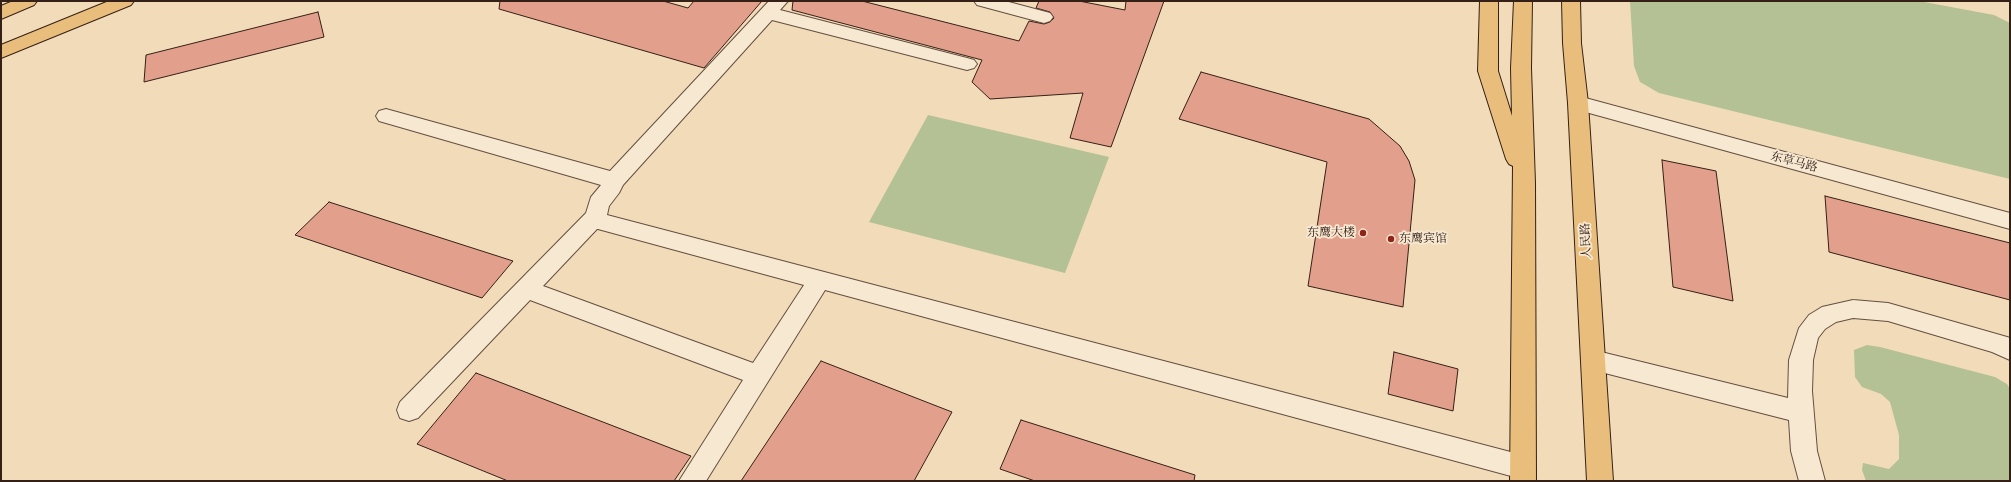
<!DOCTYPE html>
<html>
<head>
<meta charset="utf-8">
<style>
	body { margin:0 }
	#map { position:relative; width:2011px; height:482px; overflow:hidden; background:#f2dbb9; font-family:"Libre Caslon Text",serif }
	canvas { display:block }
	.frame { position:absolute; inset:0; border:2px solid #342017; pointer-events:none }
</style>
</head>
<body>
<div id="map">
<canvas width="2011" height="482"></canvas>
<div class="frame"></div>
</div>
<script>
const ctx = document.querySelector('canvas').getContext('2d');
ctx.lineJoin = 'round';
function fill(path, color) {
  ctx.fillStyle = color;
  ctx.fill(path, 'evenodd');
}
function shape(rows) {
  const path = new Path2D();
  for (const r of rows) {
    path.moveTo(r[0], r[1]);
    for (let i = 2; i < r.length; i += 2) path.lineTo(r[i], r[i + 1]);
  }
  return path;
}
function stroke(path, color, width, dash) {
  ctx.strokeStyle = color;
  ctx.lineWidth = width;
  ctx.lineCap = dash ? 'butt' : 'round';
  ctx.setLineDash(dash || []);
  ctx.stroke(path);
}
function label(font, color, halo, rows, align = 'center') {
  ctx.font = font + ' "Libre Caslon Text","Noto Serif SC",serif';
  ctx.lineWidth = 3.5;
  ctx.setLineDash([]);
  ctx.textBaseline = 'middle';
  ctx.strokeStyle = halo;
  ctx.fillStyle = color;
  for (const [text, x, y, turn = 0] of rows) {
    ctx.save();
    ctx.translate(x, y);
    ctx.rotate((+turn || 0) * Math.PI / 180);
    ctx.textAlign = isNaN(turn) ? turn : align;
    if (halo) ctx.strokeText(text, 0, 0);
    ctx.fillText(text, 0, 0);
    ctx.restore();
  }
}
const green = shape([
	[1630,1,1919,1,1994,15,2010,23,2010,179,1659,93,1640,82,1634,66],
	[928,115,1109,157,1065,273,869,222],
	[1867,345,1880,347,1995,377,2007,384,2010,389,2010,481,1866,481,1862,470,1863,463,1889,469,1899,459,1899,435,1890,402,1881,394,1862,387,1855,377,1854,350]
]);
const building = shape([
	[500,1,663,1,688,8,694,1,762,1,704,68,499,9,500,1],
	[793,1,862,1,1019,41,1029,21,1044,24,1050,22,1054,18,1050,12,1036,8,1039,1,1079,1,1125,10,1126,1,1164,1,1111,147,1070,138,1083,93,990,99,972,82,982,60,792,10,793,1],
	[318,12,324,37,144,82,146,55,318,12],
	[1201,72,1369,119,1400,146,1409,161,1415,180,1403,307,1308,286,1327,162,1179,119,1201,72],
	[1662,160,1716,171,1733,301,1673,287,1662,160],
	[1825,196,2010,243,2010,300,1829,252,1825,196],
	[329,202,513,261,482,298,295,235,329,202],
	[1394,352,1458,369,1453,411,1388,394,1394,352],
	[821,361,952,412,914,481,741,481,821,361],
	[476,373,691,456,674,481,508,481,417,444,476,373],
	[1021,420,1195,475,1194,481,1035,481,1000,469,1021,420]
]);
const minor = shape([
	[769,1,788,1,780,10,967,58,974,60,977,64,974,68,967,70,772,20,623,185,619,193,609,206,607,215,1522,455,1531,459,1535,467,1531,475,1522,479,825,290,706,481,679,481,743,380,530,300,418,418,409,421,400,418,397,410,400,402,586,213,591,197,601,185,379,121,376,116,379,111,386,109,610,171,769,1],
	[597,229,598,229,804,285,753,363,543,286,597,229],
	[974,1,1005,1,1050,13,1053,17,1050,21,1044,23,977,5,974,1],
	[1578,96,2010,213,2010,229,1571,108,1568,103,1571,98,1578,96],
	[1853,300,1888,303,2007,337,2010,338,2010,360,1992,352,1888,321,1853,318,1836,322,1825,329,1818,338,1813,360,1812,391,1817,451,1825,481,1799,481,1791,451,1789,420,1593,370,1585,367,1581,360,1585,353,1593,350,1788,398,1789,360,1799,328,1809,315,1822,307,1853,300]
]);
const major = shape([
	[13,1,37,1,34,5,1,19,1,6,13,1],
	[109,1,134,1,131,5,1,58,1,45,109,1],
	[1480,1,1498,1,1498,71,1512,116,1511,68,1514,1,1532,1,1531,68,1535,183,1536,481,1510,481,1513,166,1509,164,1506,159,1478,71,1480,1],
	[1562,1,1580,1,1581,43,1588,103,1613,481,1587,481,1568,103,1563,43,1562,1]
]);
const markers = [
	[1363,233,4,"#8f2418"],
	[1391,239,4,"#8f2418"]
];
const streetNames = [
	["东草马路",1794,162,15],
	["人民路",1586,241,-93]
];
const poiNames = [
	["东鹰大楼",1355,233],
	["东鹰宾馆",1399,239,"left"]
];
fill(green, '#b4c194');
fill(building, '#e29f8b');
stroke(building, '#342017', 1);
stroke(minor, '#644f40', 2);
stroke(major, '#342017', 2);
fill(minor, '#f7e8d2');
fill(major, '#e9be7c');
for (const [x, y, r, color] of markers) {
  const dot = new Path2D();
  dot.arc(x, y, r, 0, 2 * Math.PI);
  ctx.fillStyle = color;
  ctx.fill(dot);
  stroke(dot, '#f7e8d2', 1.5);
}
label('12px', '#342017', '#f7e8d2', streetNames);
label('12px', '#342017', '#f7e8d2', poiNames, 'right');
</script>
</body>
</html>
